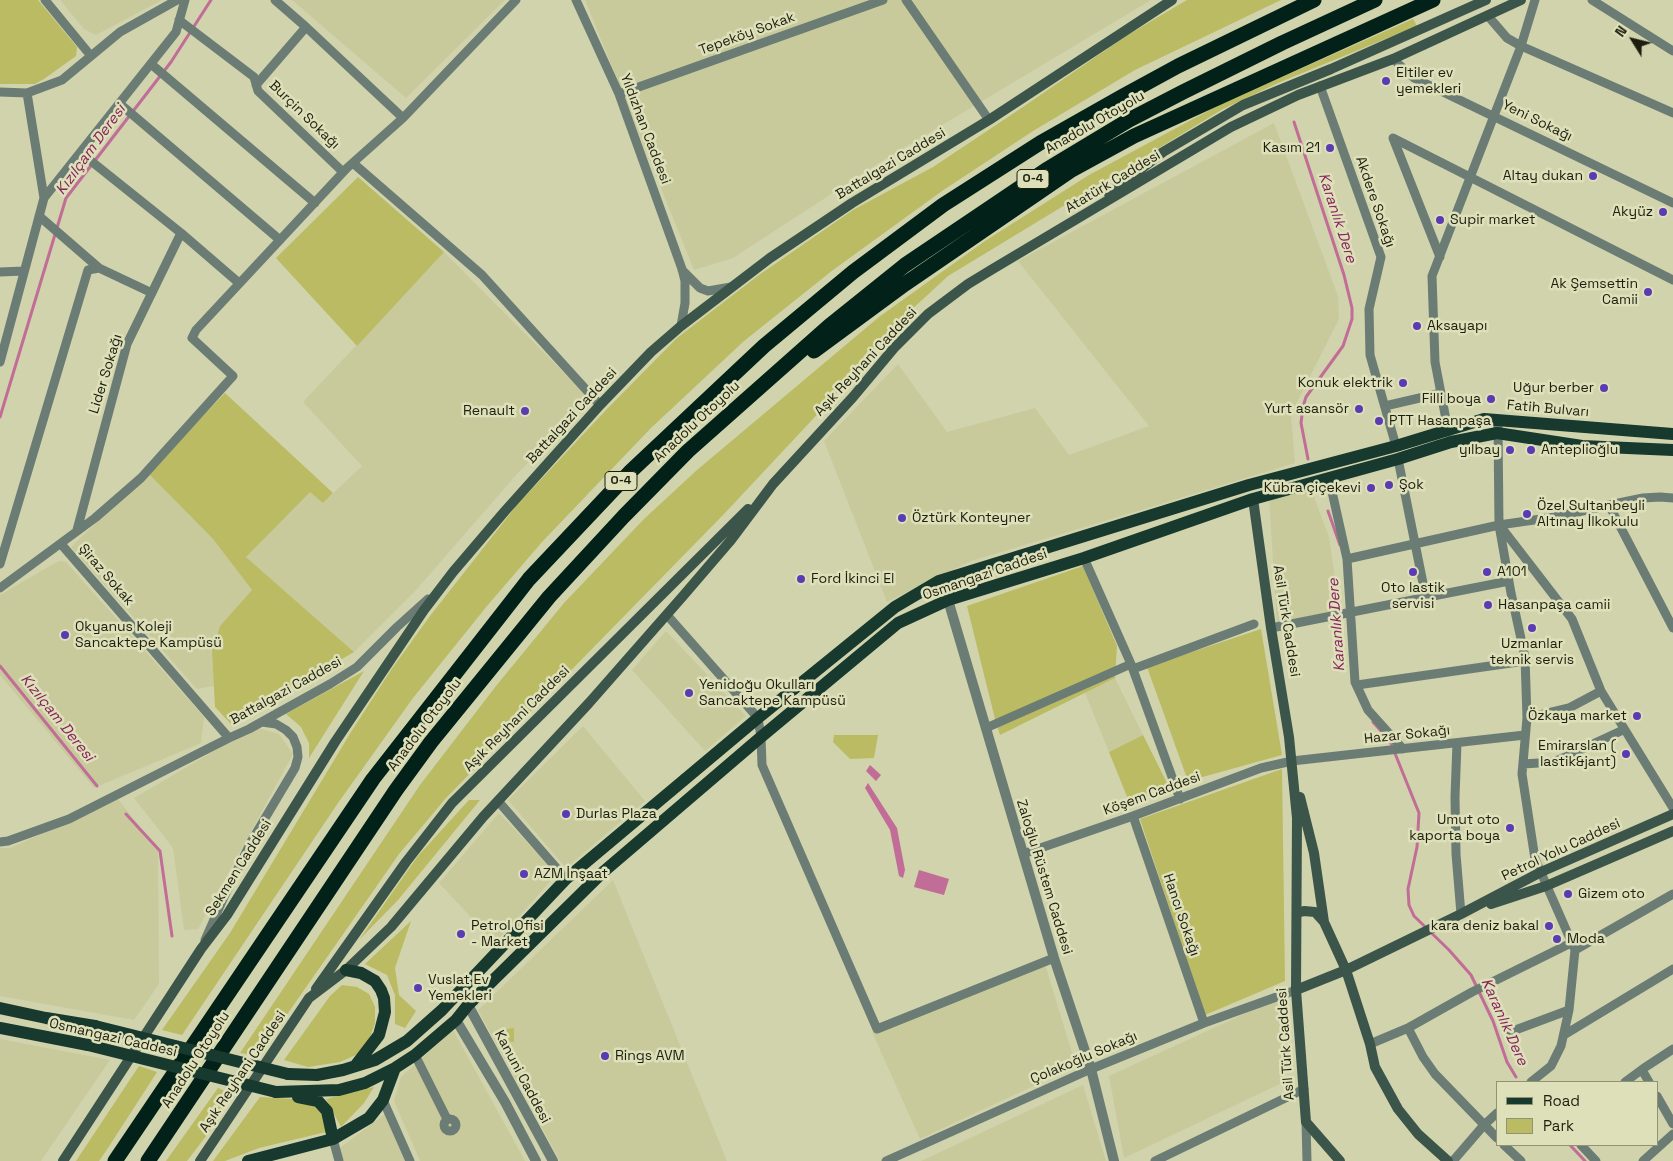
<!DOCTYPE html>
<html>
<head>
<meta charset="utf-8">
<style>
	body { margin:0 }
	#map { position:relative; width:1673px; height:1161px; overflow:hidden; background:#d1d3ac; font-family:"Space Grotesk",sans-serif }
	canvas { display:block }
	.legend { position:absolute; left:1496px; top:1081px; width:162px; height:65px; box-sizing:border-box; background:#dee0b9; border:1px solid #919275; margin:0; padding:6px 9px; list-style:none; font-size:15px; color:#1d1e0f }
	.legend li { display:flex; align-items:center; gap:10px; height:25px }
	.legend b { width:25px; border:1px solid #919275 }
	.north { position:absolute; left:1608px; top:15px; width:50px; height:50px; -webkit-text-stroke:4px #dee0b9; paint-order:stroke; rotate:306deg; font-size:14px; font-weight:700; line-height:20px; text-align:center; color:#1d1e0f }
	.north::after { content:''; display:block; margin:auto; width:18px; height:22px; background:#1d1e0f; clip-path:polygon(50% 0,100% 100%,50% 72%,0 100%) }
</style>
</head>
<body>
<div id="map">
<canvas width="1673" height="1161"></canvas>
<ul class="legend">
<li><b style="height:6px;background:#18392e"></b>Road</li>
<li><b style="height:14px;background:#babb62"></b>Park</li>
</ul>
<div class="north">N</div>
</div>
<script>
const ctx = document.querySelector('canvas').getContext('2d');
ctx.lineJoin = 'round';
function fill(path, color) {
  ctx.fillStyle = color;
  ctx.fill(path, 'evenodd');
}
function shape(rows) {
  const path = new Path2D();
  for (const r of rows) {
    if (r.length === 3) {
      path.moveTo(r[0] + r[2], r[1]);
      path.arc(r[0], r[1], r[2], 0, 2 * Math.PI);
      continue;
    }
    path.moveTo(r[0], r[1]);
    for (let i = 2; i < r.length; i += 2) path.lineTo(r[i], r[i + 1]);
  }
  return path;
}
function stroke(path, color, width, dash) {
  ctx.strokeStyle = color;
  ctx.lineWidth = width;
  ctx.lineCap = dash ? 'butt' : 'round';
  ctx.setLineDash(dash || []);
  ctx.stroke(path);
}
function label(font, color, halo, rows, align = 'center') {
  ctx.font = font + ' "Space Grotesk",sans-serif';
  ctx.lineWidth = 5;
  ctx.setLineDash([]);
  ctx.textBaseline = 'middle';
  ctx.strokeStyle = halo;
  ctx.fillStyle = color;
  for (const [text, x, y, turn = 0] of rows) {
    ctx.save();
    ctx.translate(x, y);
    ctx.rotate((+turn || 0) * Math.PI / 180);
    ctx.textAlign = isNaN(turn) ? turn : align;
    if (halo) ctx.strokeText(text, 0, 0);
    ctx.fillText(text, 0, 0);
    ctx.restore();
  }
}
const built = shape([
	[60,0,162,0,96,35,84,29],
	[292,0,505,0,406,98],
	[585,0,1151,0,882,161,733,258,694,270],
	[1274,123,1338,296,1339,319,1291,414,1295,463,1105,521,971,561,887,602,824,441,898,364,947,432,1035,408,1069,455,1149,426,1018,261],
	[444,252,590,399,517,474,417,589,354,652,245,556,310,491,323,503,362,466,303,402],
	[148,473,213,539,252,590,220,626,212,651,214,686,197,689,71,547],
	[1310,486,1329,537,1340,611,1277,625,1269,496],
	[61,561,66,562,204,717,201,743,94,788,0,675,0,595,55,563],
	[666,631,746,716,705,751,632,670],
	[1115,678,1143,735,1109,752,1085,693],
	[583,726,645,801,566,868,508,800],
	[255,727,279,734,293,754,198,929,184,930,173,848,134,798],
	[118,799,158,850,159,984,134,1020,0,996,0,848,10,848],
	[499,813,557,874,495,943,439,883],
	[613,880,727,1161,560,1161,478,1010],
	[1045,964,1076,1066,920,1139,872,1032],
	[1281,997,1284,1082,1124,1158,1109,1076],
	[453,1030,525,1161,420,1161,394,1101,401,1077],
	[0,1039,110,1060,41,1161,0,1161],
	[1083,1085,1106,1161,921,1161],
	[385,1114,405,1161,337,1161,333,1153]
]);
const green = shape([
	[0,0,38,0,77,47,76,56,44,79,35,84,0,84],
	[1187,0,1281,0,1135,70,1033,131,942,191,833,270,744,341,651,428,542,542,487,606,413,698,338,803,182,1035,162,1030,230,933,351,732,391,670,430,616,517,505,606,410,677,338,759,275,853,210,933,167,1023,107,1126,36],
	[1413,19,1417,26,1278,83,1223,109,948,276,896,324,827,404,724,514,446,798,399,854,258,1056,240,1053,420,785,496,686,564,603,644,519,697,470,879,317,985,241,1089,175,1221,104],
	[358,177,444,252,357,346,276,258],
	[225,393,333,493,323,503,310,492,246,557,354,652,231,724,215,707,212,651,220,626,252,590,213,539,148,473],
	[1083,566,1117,646,1115,678,1000,735,995,719,967,606],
	[1261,629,1282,755,1188,781,1147,667],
	[364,671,309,758,309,743,301,727,286,714],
	[834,735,878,735,874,758,850,759,833,742],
	[1143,735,1169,787,1130,804,1109,752],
	[1282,769,1285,981,1205,1015,1140,819],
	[469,800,480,800,398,900,359,940,418,856],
	[411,921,395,968,399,995,416,1011,405,1028,395,1024,395,995,387,975,365,964],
	[342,985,357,987,369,994,375,1007,375,1023,369,1040,358,1054,340,1062,308,1067,284,1060,330,996],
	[514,1028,514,1042,500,1041,499,1030],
	[139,1066,157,1072,108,1148,99,1161,76,1161],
	[374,1087,364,1103,341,1127,326,1099],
	[218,1088,232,1094,213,1127,187,1161,166,1161],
	[260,1097,310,1100,323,1111,326,1132,259,1148,225,1161,213,1161]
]);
const water = shape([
	[870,765,881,775,876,781,866,771],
	[868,783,897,828,905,870,903,878,899,876,890,830,865,788],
	[919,870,949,879,944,895,914,887]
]);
const stream = shape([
	[1294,122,1344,275,1352,308,1352,319,1343,346,1306,397,1303,407,1301,423,1308,459],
	[0,417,66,198,171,62,211,0],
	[1328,511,1340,545],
	[0,666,97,786],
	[1373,722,1390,741,1419,813,1417,847,1408,889,1409,905,1414,916,1449,950,1471,975,1493,1021,1507,1062,1516,1077],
	[126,814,160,851,172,936],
	[1570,1145,1585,1161]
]);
const minor = shape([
	[45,0,91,56],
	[275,0,306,27,403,118],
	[576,0,619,94,682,269,685,281,685,303,681,326],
	[906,0,989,120],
	[1592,0,1673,51],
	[1488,16,1507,38,1521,46,1673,113],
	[179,20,254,77,258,91,343,172],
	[1393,59,1414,78,1673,203],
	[151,64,315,203],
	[256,85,306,27],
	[1320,86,1381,257,1369,309,1370,355,1396,446],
	[0,92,27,93,62,80,120,32,177,0],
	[27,93,44,198],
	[619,94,883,0],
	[120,104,280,240],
	[81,153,181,233,239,283],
	[353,163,482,275,600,405],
	[39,216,99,268,152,293],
	[1440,257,1393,138,1673,280],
	[682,270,700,288,708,291,731,287],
	[0,272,24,271],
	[0,362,44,198,176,32,185,0],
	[1385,406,1441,393],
	[1498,427,1499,525,1511,593,1525,657,1527,718,1522,774,1535,859,1575,950],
	[1448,430,1435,362,1432,276,1521,46,1535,0],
	[1398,459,1426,598],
	[1329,478,1347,559,1355,682,1368,710,1403,749],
	[1673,498,1660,497,1643,498,1609,505,1673,628],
	[1501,527,1572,619,1601,691,1673,808],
	[77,530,127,344,181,233],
	[61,544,229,738],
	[1347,559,1499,525,1555,517,1609,505],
	[0,564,88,270,99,268],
	[0,588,95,518,141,478,233,376,192,338,196,330,347,168,403,118,516,0],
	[667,615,758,718,761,737,762,765,877,1029,1054,958],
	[1271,628,1509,581],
	[1131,664,1180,799],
	[1133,669,1254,624],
	[1357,685,1525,661],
	[1527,718,1569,708,1601,691],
	[986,728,1131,664,1084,558],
	[1457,743,1455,797,1456,854,1461,914],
	[1523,764,1554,762,1623,730],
	[498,801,566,879],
	[1133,816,1204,1023],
	[0,842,8,841,69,819,229,738,249,729,330,684,357,667,397,627,428,599],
	[1023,854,1133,816,1261,768,1292,761,1525,735],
	[205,940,224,897,252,840,295,768,298,757,297,747,293,737,286,730,276,724,262,722],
	[1575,950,1673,894],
	[1408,1028,1423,1057,1435,1074,1497,1138],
	[1510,1032,1569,1010],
	[1564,1035,1673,969],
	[1370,1044,1408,1028,1472,992,1571,943],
	[415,1055,447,1119],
	[1642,1070,1649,1082],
	[1531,1082,1551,1066,1561,1046,1569,1010,1575,950],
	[1625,1082,1644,1068,1673,1049],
	[1657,1096,1673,1124],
	[383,1100,410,1161],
	[450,1125,6],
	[1306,1122,1307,1161],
	[333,1139,339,1161],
	[1504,1145,1521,1161],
	[1581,1145,1596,1161],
	[886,1161,1091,1069,1204,1023,1296,990],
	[1155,1161,1304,1089],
	[1453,1161,1484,1125,1497,1113],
	[1643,1161,1673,1134]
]);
const tertiary = shape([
	[948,600,1054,958,1091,1069,1114,1161],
	[468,1005,553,1161],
	[456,1020,505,1102,536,1161]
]);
const secondary = shape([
	[1109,194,1163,152,1243,105,1331,69,1486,0],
	[1253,499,1271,628,1289,737,1297,818,1296,990,1306,1122,1340,1161],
	[1300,797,1314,853,1324,922,1346,970,1370,1044,1375,1067,1398,1109,1418,1134,1448,1161],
	[1491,904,1546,886,1673,831],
	[1297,913,1304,911,1315,912,1324,922],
	[316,989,406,862,452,803,748,509],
	[1296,990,1346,970,1461,914,1541,872,1673,814],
	[63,1161,201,949,227,915,335,742,424,610,453,572,505,511,600,405,651,352,681,326,770,258,852,203,989,120,1172,0],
	[200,1161,309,998,346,970,391,927,483,817,589,703,683,596,731,540,773,484,853,397,894,348,928,314,968,284,991,270,1231,127,1298,95,1393,59,1521,0]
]);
const primary = shape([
	[346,970,361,973,375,981,381,990,384,998,385,1012,379,1035,356,1065],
	[0,1008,46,1018,95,1026],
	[0,1028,88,1045],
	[288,1074,317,1075,343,1070,375,1060,407,1041,442,1010,566,879,758,718,895,607,939,581,1249,485,1396,446,1484,419,1673,434],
	[276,1092,339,1090,365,1083,395,1068,415,1055,456,1020,468,1005,602,873,761,737,898,623,948,600,1084,558,1253,499,1398,459,1451,442,1497,433,1582,446,1673,450],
	[298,1097,318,1101,327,1111,333,1139],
	[248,1161,333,1139,369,1118,383,1100,395,1068]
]);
const motorway = shape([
	[814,351,905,284,1070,171,1134,136,1433,0],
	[115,1161,373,779,529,579,631,471,764,346,853,272,943,205,1040,143,1123,96,1178,66,1314,0],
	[148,1161,396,790,431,742,549,597,624,516,688,451,829,326,905,265,1046,170,1129,120,1183,92,1282,43,1375,0]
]);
const primaryBridge = shape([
	[95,1026,288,1074],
	[88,1045,276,1092]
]);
const markers = [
	[1386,81,5,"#5a3bb3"],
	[1330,148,5,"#5a3bb3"],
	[1593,176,5,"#5a3bb3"],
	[1663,212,5,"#5a3bb3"],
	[1440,220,5,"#5a3bb3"],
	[1648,292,5,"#5a3bb3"],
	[1417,326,5,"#5a3bb3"],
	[1403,383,5,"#5a3bb3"],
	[1604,388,5,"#5a3bb3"],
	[1491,399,5,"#5a3bb3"],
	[1359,409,5,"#5a3bb3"],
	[525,411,5,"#5a3bb3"],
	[1379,421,5,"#5a3bb3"],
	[1510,450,5,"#5a3bb3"],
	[1531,450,5,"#5a3bb3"],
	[1389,485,5,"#5a3bb3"],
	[1371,488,5,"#5a3bb3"],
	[1527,514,5,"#5a3bb3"],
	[902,518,5,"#5a3bb3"],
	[1413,572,5,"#5a3bb3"],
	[1487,572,5,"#5a3bb3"],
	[801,579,5,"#5a3bb3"],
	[1488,605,5,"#5a3bb3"],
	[1532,628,5,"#5a3bb3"],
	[65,635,5,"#5a3bb3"],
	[689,693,5,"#5a3bb3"],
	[1637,716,5,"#5a3bb3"],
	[1626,754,5,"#5a3bb3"],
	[566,814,5,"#5a3bb3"],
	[1510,828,5,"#5a3bb3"],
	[524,874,5,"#5a3bb3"],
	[1568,894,5,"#5a3bb3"],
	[1549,926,5,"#5a3bb3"],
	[461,934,5,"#5a3bb3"],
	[1557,939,5,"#5a3bb3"],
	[418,988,5,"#5a3bb3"],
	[605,1056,5,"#5a3bb3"]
];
const shields = [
	[1033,179,32],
	[621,481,32]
];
const shieldNames = [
	["O-4",1033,179],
	["O-4",621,481]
];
const streetNames = [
	["Tepeköy Sokak",747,34,-20],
	["Burçin Sokağı",304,115,44],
	["Yeni Sokağı",1537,121,26],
	["Anadolu Otoyolu",1095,123,-30],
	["Yıldızhan Caddesi",645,129,69],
	["Battalgazi Caddesi",891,164,-31],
	["Atatürk Caddesi",1113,182,-31],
	["Akdere Sokağı",1375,202,71],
	["Aşık Reyhani Caddesi",866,362,-47],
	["Lider Sokağı",106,374,-73],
	["Fatih Bulvarı",1548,409,5],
	["Battalgazi Caddesi",572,416,-47],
	["Anadolu Otoyolu",697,422,-43],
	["Şiraz Sokak",106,575,49],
	["Osmangazi Caddesi",985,575,-19],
	["Asil Türk Caddesi",1286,621,81],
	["Battalgazi Caddesi",286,691,-29],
	["Aşık Reyhani Caddesi",517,719,-45],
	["Anadolu Otoyolu",425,725,-53],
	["Hazar Sokağı",1407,735,-6],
	["Köşem Caddesi",1152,794,-20],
	["Petrol Yolu Caddesi",1561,850,-25],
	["Sekmen Caddesi",239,868,-58],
	["Zaloğlu Rüstem Caddesi",1044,877,73],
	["Hancı Sokağı",1181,915,71],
	["Osmangazi Caddesi",113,1038,13],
	["Asil Türk Caddesi",1286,1044,-94],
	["Çolakoğlu Sokağı",1084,1058,-23],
	["Anadolu Otoyolu",196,1060,-57],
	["Aşık Reyhani Caddesi",243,1072,-56],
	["Kanuni Caddesi",522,1077,62]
];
const poiNames = [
	["Eltiler ev",1396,73],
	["yemekleri",1396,89],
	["Kasım 21",1320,148,"right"],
	["Altay dukan",1583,176,"right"],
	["Akyüz",1653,212,"right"],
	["Supir market",1450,220],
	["Ak Şemsettin",1638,284,"right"],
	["Camii",1638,300,"right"],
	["Aksayapı",1427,326],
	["Konuk elektrik",1393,383,"right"],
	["Uğur berber",1594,388,"right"],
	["Filli boya",1481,399,"right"],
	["Yurt asansör",1349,409,"right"],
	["Renault",515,411,"right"],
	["PTT Hasanpaşa",1389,421],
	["yılbay",1500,450,"right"],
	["Anteplioğlu",1541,450],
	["Şok",1399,485],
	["Kübra çiçekevi",1361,488,"right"],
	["Özel Sultanbeyli",1537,506],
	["Altınay İlkokulu",1537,522],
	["Öztürk Konteyner",912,518],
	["A101",1497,572],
	["Ford İkinci El",811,579],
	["Oto lastik",1413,588,"center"],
	["servisi",1413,604,"center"],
	["Hasanpaşa camii",1498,605],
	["Okyanus Koleji",75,627],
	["Sancaktepe Kampüsü",75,643],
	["Uzmanlar",1532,644,"center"],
	["teknik servis",1532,660,"center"],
	["Yenidoğu Okulları",699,685],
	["Sancaktepe Kampüsü",699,701],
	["Özkaya market",1627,716,"right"],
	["Emirarslan (",1616,746,"right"],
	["lastik&jant)",1616,762,"right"],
	["Durlas Plaza",576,814],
	["Umut oto",1500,820,"right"],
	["kaporta boya",1500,836,"right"],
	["AZM İnşaat",534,874],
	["Gizem oto",1578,894],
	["Petrol Ofisi",471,926],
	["- Market",471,942],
	["kara deniz bakal",1539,926,"right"],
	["Moda",1567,939],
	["Vuslat Ev",428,980],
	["Yemekleri",428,996],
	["Rings AVM",615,1056]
];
const waterNames = [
	["Kızılçam Deresi",91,150,-54],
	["Karanlık Dere",1337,218,72],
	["Karanlık Dere",1337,625,-94],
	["Kızılçam Deresi",57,718,51],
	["Karanlık Dere",1504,1022,66]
];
fill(built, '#c8ca9c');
fill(green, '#babb62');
fill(water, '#c16d97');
stroke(stream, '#c16d97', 3);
stroke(minor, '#6b7c75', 9);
stroke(tertiary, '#6b7c75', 10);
stroke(secondary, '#3b554b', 10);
stroke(primary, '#18392e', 12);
stroke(motorway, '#022118', 15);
stroke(primaryBridge, '#18392e', 12);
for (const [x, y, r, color] of markers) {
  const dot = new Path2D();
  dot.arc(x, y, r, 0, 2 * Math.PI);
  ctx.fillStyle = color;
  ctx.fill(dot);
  stroke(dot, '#dee0b9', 2);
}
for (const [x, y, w] of shields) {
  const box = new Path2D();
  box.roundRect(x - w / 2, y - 9.5, w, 19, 4);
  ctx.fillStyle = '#dee0b9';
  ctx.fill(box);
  stroke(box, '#1d1e0f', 1);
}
label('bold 12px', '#1d1e0f', null, shieldNames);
label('14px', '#1d1e0f', '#dee0b9', streetNames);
label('14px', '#1d1e0f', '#dee0b9', poiNames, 'left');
label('italic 15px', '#87225d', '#dee0b9', waterNames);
</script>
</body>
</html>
